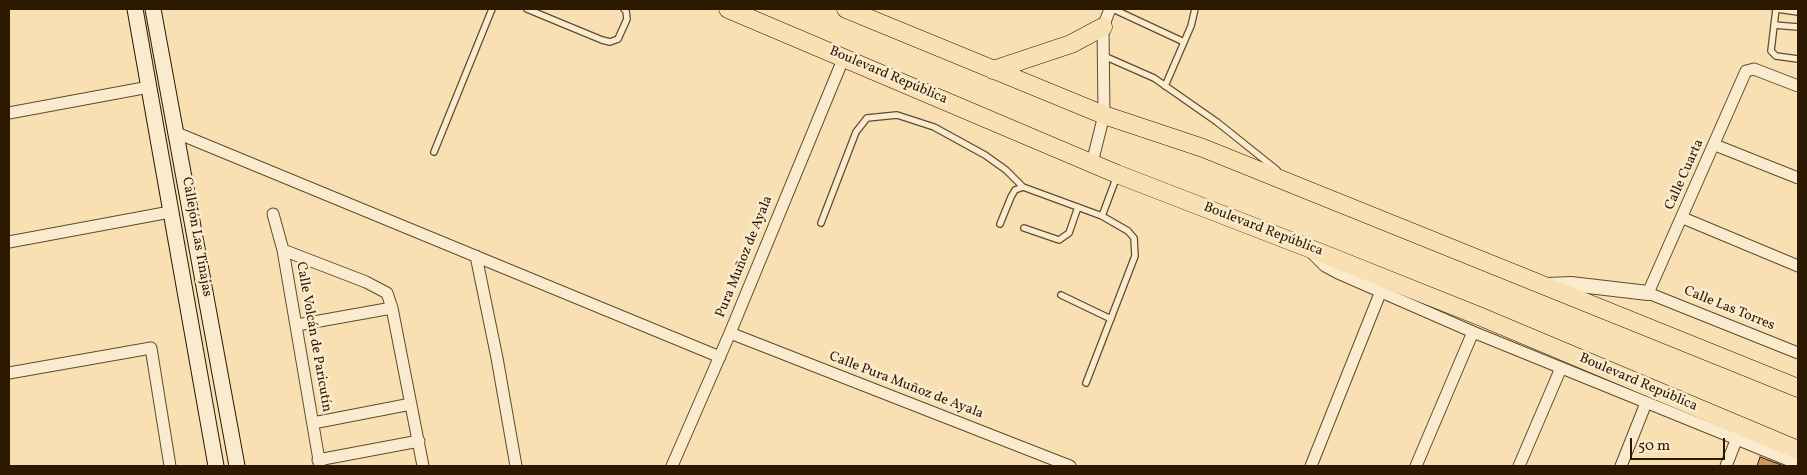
<!DOCTYPE html>
<html>
<head>
<meta charset="utf-8">
<style>
	body { margin:0 }
	#map { position:relative; width:1807px; height:475px; overflow:hidden; background:#f8e0b3; font-family:Vollkorn,serif }
	canvas { display:block }
	.frame { position:absolute; inset:0; border:10px solid #2c1900; pointer-events:none }
	.scale { position:absolute; left:1630px; top:438px; width:95px; height:22px; box-sizing:border-box; border:2px solid #2c1900; border-top:0; padding-left:6px; font-size:15px; line-height:18px; white-space:nowrap; color:#2c1900; -webkit-text-stroke:4px #faebce; paint-order:stroke }
</style>
</head>
<body>
<div id="map">
<canvas width="1807" height="475"></canvas>
<div class="frame"></div>
<div class="scale">50 m</div>
</div>
<script>
const ctx = document.querySelector('canvas').getContext('2d');
ctx.lineJoin = 'round';
function fill(path, color) {
  ctx.fillStyle = color;
  ctx.fill(path, 'evenodd');
}
function shape(rows) {
  const path = new Path2D();
  for (const r of rows) {
    path.moveTo(r[0], r[1]);
    for (let i = 2; i < r.length; i += 2) path.lineTo(r[i], r[i + 1]);
  }
  return path;
}
function stroke(path, color, width, dash) {
  ctx.strokeStyle = color;
  ctx.lineWidth = width;
  ctx.lineCap = dash ? 'butt' : 'round';
  ctx.setLineDash(dash || []);
  ctx.stroke(path);
}
function label(font, color, halo, rows, align = 'center') {
  ctx.font = font + ' Vollkorn,serif';
  ctx.lineWidth = 5;
  ctx.setLineDash([]);
  ctx.textBaseline = 'middle';
  ctx.strokeStyle = halo;
  ctx.fillStyle = color;
  for (const [text, x, y, turn = 0] of rows) {
    ctx.save();
    ctx.translate(x, y);
    ctx.rotate((+turn || 0) * Math.PI / 180);
    ctx.textAlign = isNaN(turn) ? turn : align;
    if (halo) ctx.strokeText(text, 0, 0);
    ctx.fillText(text, 0, 0);
    ctx.restore();
  }
}
const building = shape([
	[1760,457,1784,466,1757,466,1760,457]
]);
const service = shape([
	[527,9,602,40,610,42,618,39,627,19,626,11,624,9],
	[1113,9,1184,42],
	[1776,9,1771,51,1776,56,1798,59],
	[1777,9,1798,12],
	[1774,25,1798,27],
	[1104,56,1154,78,1217,122,1277,170],
	[1165,86,1191,26,1195,9],
	[434,152,492,9],
	[1102,216,1117,176],
	[821,223,856,132,867,118,897,115,934,127,985,155,1006,170,1023,187,1102,216,1128,231,1134,238,1135,256,1086,383],
	[1000,224,1011,197,1015,190,1023,187],
	[1024,228,1059,240,1069,233,1078,207],
	[1061,295,1111,319]
]);
const minor = shape([
	[1798,86,1754,69,1746,71,1648,293,1798,353],
	[9,113,149,87],
	[177,133,720,357],
	[1715,145,1798,178],
	[1092,163,1104,115,1103,27,1110,9],
	[273,214,283,250,320,466],
	[1683,218,1798,266],
	[9,242,170,212],
	[283,250,366,282,387,293,392,308,423,466],
	[1311,252,1325,266,1338,273,1473,332,1798,464],
	[476,256,497,358,516,466],
	[297,325,392,308],
	[730,333,1070,466],
	[9,373,151,348,170,466],
	[313,423,411,404],
	[318,460,419,441],
	[672,466,730,333,844,57],
	[1311,466,1381,291],
	[1416,466,1473,332],
	[1519,466,1561,368],
	[1621,466,1646,403],
	[1726,466,1737,438]
]);
const tertiary = shape([
	[1547,285,1571,284,1648,293]
]);
const secondary = shape([
	[135,9,216,466],
	[153,9,237,466]
]);
const primary = shape([
	[728,9,1117,174,1306,247,1479,316,1798,450],
	[846,9,1104,115,1203,148,1798,388],
	[993,70,1071,44,1103,27]
]);
const streetNames = [
	["Boulevard República",888,76,23],
	["Calle Cuarta",1685,175,-66],
	["Boulevard República",1263,230,21],
	["Callejón Las Tinajas",196,237,80],
	["Pura Muñoz de Ayala",745,257,-68],
	["Calle Las Torres",1729,309,22],
	["Calle Volcán de Paricutín",313,337,80],
	["Boulevard República",1638,383,23],
	["Calle Pura Muñoz de Ayala",906,386,21]
];
fill(building, '#d19667');
stroke(building, '#2c1900', 1);
stroke(service, '#5f4b2d', 8);
stroke(minor, '#5f4b2d', 13);
stroke(tertiary, '#5f4b2d', 16);
stroke(secondary, '#2c1900', 17);
stroke(primary, '#2c1900', 19);
stroke(service, '#faebce', 5.5);
stroke(minor, '#faebce', 11);
stroke(tertiary, '#faebce', 14);
stroke(secondary, '#faebce', 15);
stroke(primary, '#f8e0b3', 18);
label('14px', '#2c1900', '#faebce', streetNames);
</script>
</body>
</html>
